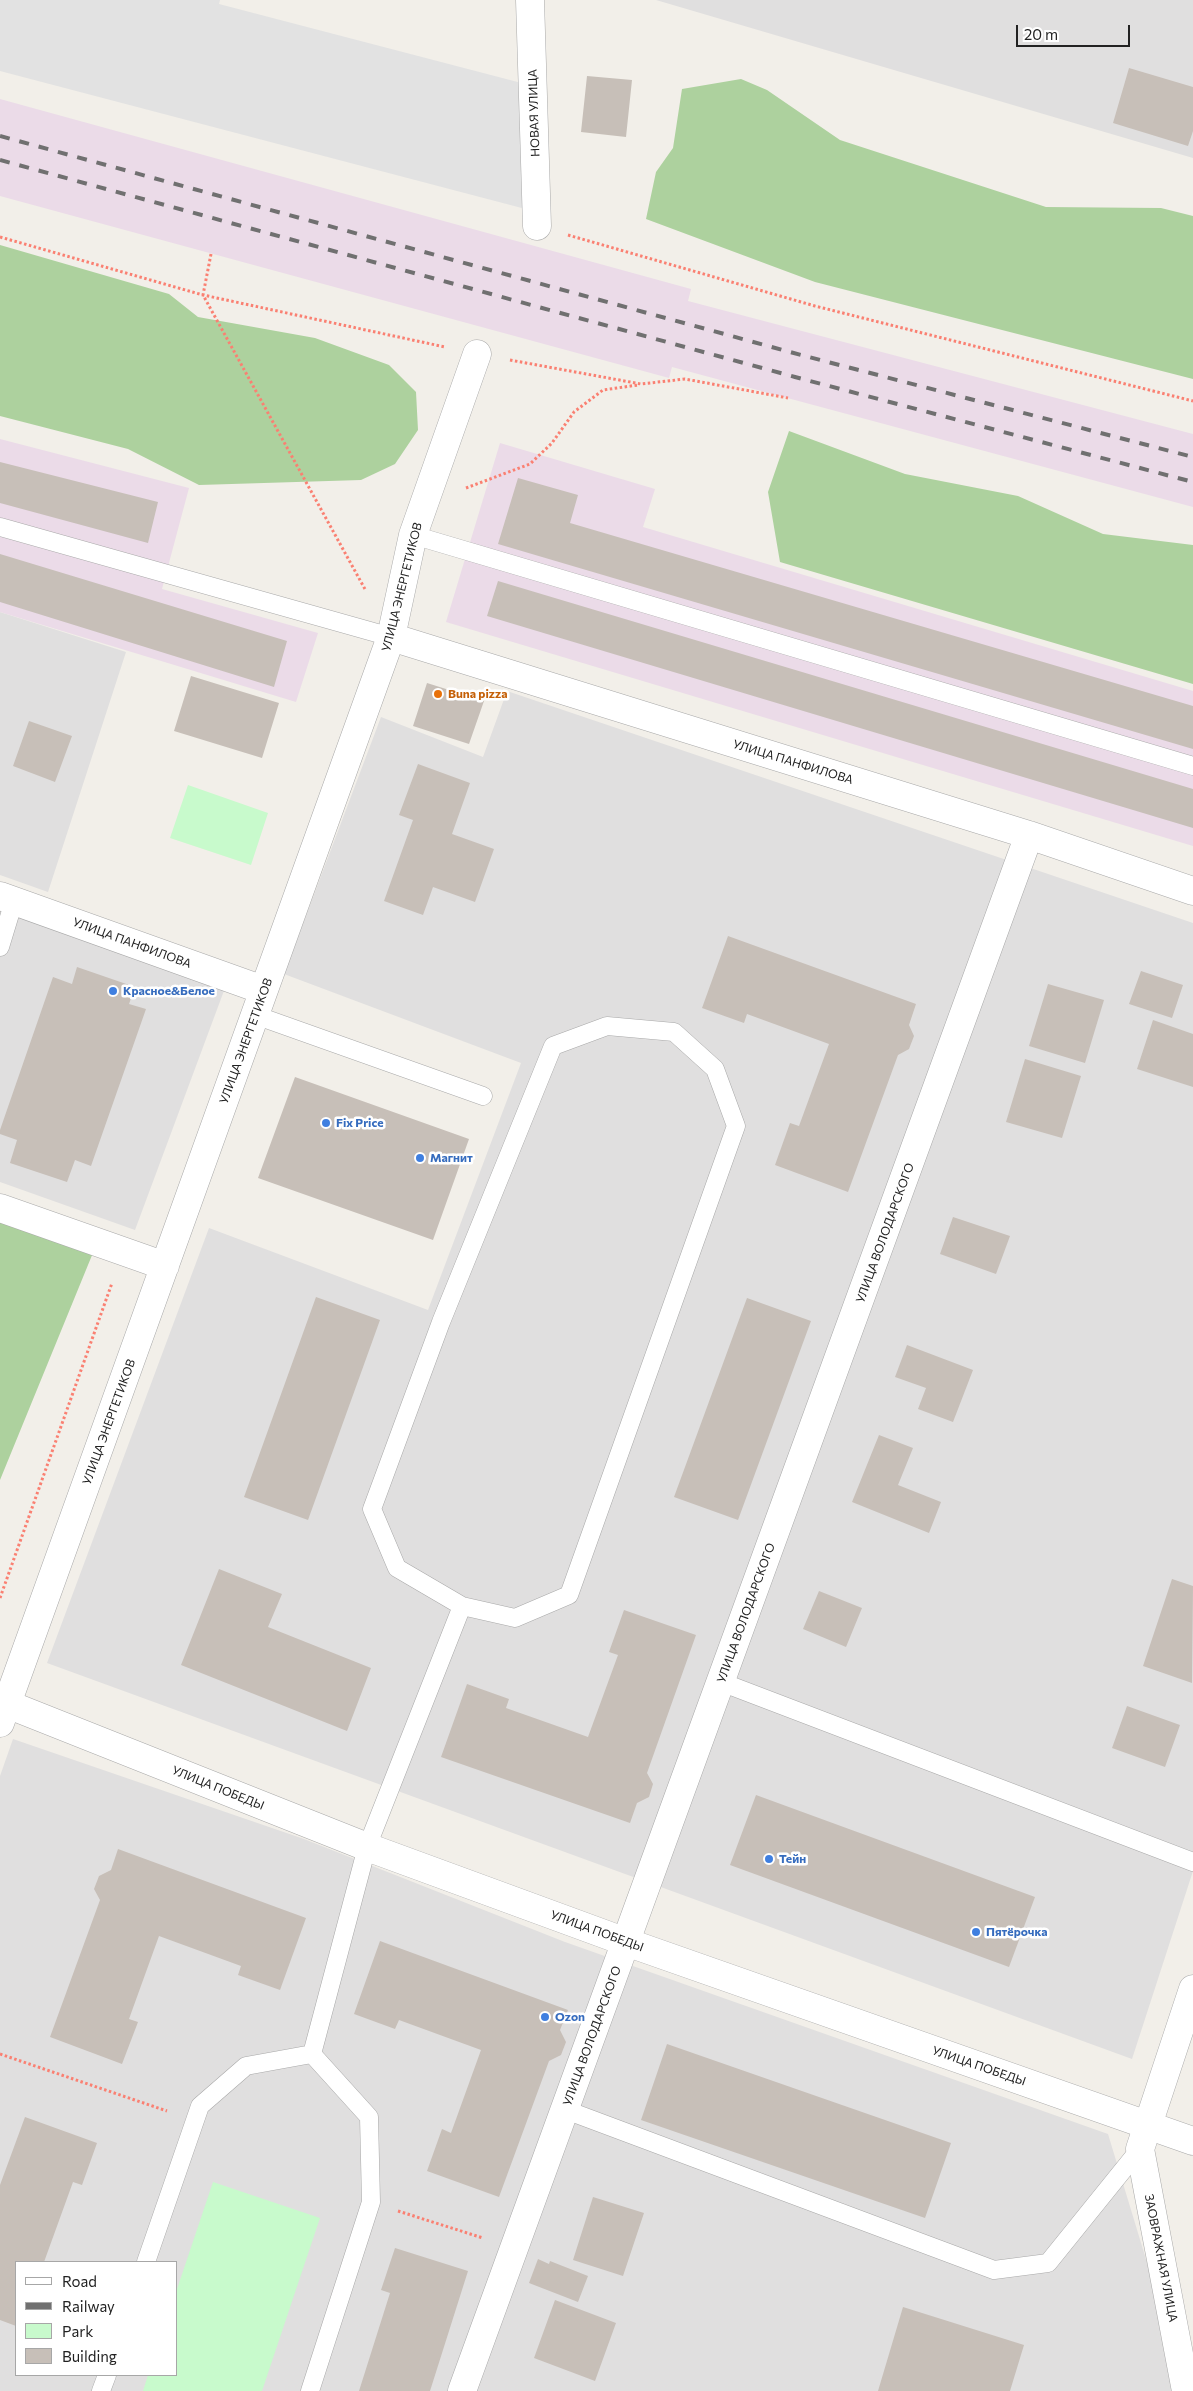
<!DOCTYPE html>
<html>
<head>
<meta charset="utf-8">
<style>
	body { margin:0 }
	#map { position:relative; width:1193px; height:2391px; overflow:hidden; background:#f2efe9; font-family:Commissioner,sans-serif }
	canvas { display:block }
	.legend { position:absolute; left:15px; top:2261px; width:162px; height:115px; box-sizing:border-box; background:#fff; border:1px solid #a7a7a7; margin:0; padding:6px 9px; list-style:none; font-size:15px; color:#222 }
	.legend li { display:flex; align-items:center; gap:10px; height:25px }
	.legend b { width:25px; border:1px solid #a7a7a7 }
	.scale { position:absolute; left:1016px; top:25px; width:114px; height:22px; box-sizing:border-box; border:2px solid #222; border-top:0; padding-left:6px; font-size:15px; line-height:18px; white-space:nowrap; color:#222; -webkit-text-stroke:4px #fff; paint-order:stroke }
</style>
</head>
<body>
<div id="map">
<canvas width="1193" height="2391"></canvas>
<ul class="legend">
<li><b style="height:6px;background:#fff"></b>Road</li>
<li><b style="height:6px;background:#707070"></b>Railway</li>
<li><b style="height:14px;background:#c8facc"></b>Park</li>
<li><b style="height:14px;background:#c7bfb8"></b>Building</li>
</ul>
<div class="scale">20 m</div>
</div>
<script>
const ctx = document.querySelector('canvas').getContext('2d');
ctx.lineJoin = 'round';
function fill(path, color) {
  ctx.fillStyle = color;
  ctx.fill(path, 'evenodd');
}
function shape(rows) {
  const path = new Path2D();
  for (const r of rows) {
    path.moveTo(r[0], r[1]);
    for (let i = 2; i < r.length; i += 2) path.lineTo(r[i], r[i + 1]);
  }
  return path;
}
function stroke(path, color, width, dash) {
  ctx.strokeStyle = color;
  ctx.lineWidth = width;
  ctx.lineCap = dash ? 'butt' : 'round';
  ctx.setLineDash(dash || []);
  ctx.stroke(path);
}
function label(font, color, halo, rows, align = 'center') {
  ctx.font = font + ' Commissioner,sans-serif';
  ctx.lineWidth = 5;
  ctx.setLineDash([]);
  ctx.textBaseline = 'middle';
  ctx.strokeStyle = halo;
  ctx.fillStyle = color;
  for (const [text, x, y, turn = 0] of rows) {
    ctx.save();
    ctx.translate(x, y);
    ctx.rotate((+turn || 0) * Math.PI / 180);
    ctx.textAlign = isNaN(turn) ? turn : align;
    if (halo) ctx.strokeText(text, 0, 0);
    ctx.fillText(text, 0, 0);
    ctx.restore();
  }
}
const residential = shape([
	[656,0,1193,0,1193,158],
	[0,612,126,652,48,892,0,875],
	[507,691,1193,923,1193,1871,1132,2059,47,1663,209,1228,428,1310,521,1063,284,974,381,717,483,757],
	[0,911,225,988,135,1230,0,1182],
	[13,1739,304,1839,565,1942,1108,2134,1185,2388,1183,2391,0,2391,0,1776],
	[16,2262,176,2262,176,2375,16,2375]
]);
const industrial = shape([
	[0,99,691,289,688,301,1193,434,1193,507,672,367,669,378,0,196],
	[0,439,189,488,162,589,318,633,296,702,0,612],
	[500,443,655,489,643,527,1193,691,1193,846,446,622]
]);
const forest = shape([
	[741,79,767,90,840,140,1046,207,1161,208,1193,216,1193,379,815,282,646,219,656,172,673,148,682,89],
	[0,245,169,294,198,317,315,338,389,365,416,392,418,430,395,464,361,480,199,485,128,449,0,416],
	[789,431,905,474,1018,496,1103,534,1193,545,1193,684,780,562,768,492],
	[0,1208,97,1243,0,1480]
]);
const park = shape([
	[188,785,268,813,251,865,170,838],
	[213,2182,320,2218,262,2391,143,2391,148,2375,176,2375,176,2292]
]);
const parking = shape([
	[0,0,220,0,219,4,533,86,537,212,0,71]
]);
const building = shape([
	[1129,68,1193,87,1193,131,1188,146,1113,123],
	[587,76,632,80,626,137,581,132],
	[0,462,158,502,148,543,0,503],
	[518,478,578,495,570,523,1193,706,1193,749,498,544],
	[0,554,287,641,274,687,0,602],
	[498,581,1193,789,1193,828,487,616],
	[191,676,279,703,262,758,174,731],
	[427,683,484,701,469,744,413,726],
	[29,721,72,736,55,782,13,766],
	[418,764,470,783,452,834,494,849,475,902,433,887,423,915,384,901,413,820,399,815],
	[728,936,916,1004,909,1025,914,1036,909,1049,898,1055,848,1192,775,1165,790,1123,799,1126,829,1044,747,1014,744,1023,702,1008],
	[77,967,135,987,129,1004,146,1009,91,1166,75,1160,67,1182,10,1163,17,1140,0,1134,0,1130,53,977,72,984],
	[1141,971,1183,985,1172,1018,1129,1004],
	[1048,984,1104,1000,1085,1063,1029,1046],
	[1153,1020,1193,1034,1193,1087,1137,1069],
	[1025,1059,1081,1076,1062,1138,1006,1122],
	[295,1077,469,1139,433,1240,258,1178],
	[953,1217,1010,1236,996,1274,940,1254],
	[316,1297,380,1320,308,1520,244,1497],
	[747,1298,811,1321,738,1520,674,1497],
	[907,1345,973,1370,953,1422,918,1409,926,1388,895,1377],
	[879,1435,913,1448,898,1485,941,1502,929,1533,852,1502],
	[219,1569,282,1594,268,1627,371,1668,347,1731,181,1665],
	[1172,1579,1193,1586,1192,1683,1143,1666],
	[819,1591,862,1608,846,1647,803,1629],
	[624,1610,696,1635,647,1773,653,1784,649,1797,637,1803,630,1823,441,1757,467,1684,509,1699,506,1708,588,1737,618,1655,609,1652],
	[1127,1706,1180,1725,1165,1767,1112,1748],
	[756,1795,1035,1897,1009,1967,730,1865],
	[118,1849,306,1918,280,1990,238,1975,241,1966,159,1936,129,2019,138,2022,122,2064,50,2037,100,1900,94,1889,99,1876,111,1870],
	[380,1941,568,2010,560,2030,566,2042,561,2055,549,2061,499,2197,427,2171,442,2129,451,2133,481,2050,399,2020,395,2029,354,2014],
	[667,2044,951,2143,925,2218,641,2120],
	[25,2117,97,2143,82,2185,73,2182,44,2262,16,2262,16,2326,0,2320,0,2185],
	[593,2197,644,2213,623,2276,573,2260],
	[395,2248,468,2271,430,2391,359,2391,390,2293,381,2290],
	[538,2259,549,2264,550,2261,588,2276,578,2302,529,2283],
	[555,2300,616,2323,595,2381,534,2358],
	[903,2307,1024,2345,1010,2391,878,2391]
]);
const path = shape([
	[568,235,815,306,1193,401],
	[0,237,203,295,445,347],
	[211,254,203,295,366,591],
	[510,360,641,384,685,379,788,398],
	[466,488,530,464,552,443,574,412,603,390,638,385],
	[0,1598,112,1283],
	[0,2054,167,2111],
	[398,2211,483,2238]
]);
const service = shape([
	[0,527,391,637],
	[413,535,1193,766],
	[0,947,14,901],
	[255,1015,483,1096],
	[721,1682,1193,1862],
	[566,2110,994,2270,1048,2263,1140,2149],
	[146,2262,200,2106,246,2066,312,2054,367,1847,462,1606,515,1618,569,1595,736,1126,715,1069,674,1032,607,1026,553,1046,441,1322,372,1509,397,1568,462,1606],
	[101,2391,107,2375],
	[310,2391,371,2202,369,2117,312,2054]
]);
const minor = shape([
	[530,0,537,226],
	[391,637,1029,835,1193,891],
	[0,896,263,990],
	[0,1208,165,1266],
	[0,1723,391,637,413,535,477,354],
	[462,2391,1029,835],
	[1186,2391,1140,2149,1193,1989]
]);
const tertiary = shape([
	[7,1704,367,1847,626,1942,1193,2141]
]);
const rail = shape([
	[0,136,801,355,1193,457],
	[0,160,795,377,1193,482]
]);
const markers = [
	[438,694,5,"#e8710a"],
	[113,991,5,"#3f7fe0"],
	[326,1123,5,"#3f7fe0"],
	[420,1158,5,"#3f7fe0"],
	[769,1859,5,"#3f7fe0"],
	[976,1932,5,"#3f7fe0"],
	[545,2017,5,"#3f7fe0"]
];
const streetNames = [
	["НОВАЯ УЛИЦА",534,113,-92],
	["УЛИЦА ЭНЕРГЕТИКОВ",402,587,-76],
	["УЛИЦА ПАНФИЛОВА",793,762,17],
	["УЛИЦА ПАНФИЛОВА",132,943,20],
	["УЛИЦА ЭНЕРГЕТИКОВ",246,1041,-70],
	["УЛИЦА ВОЛОДАРСКОГО",885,1233,-70],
	["УЛИЦА ЭНЕРГЕТИКОВ",109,1422,-70],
	["УЛИЦА ВОЛОДАРСКОГО",746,1613,-70],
	["УЛИЦА ПОБЕДЫ",218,1788,22],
	["УЛИЦА ПОБЕДЫ",597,1931,20],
	["УЛИЦА ВОЛОДАРСКОГО",592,2036,-70],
	["УЛИЦА ПОБЕДЫ",979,2066,19],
	["ЗАОВРАЖНАЯ УЛИЦА",1161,2258,79]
];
const foodNames = [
	["Buna pizza",448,694]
];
const shopNames = [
	["Красное&Белое",123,991],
	["Fix Price",336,1123],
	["Магнит",430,1158],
	["Тейн",779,1859],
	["Пятёрочка",986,1932],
	["Ozon",555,2017]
];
fill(residential, '#e0dfdf');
fill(industrial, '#ebdbe8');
fill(forest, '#add19e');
fill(park, '#c8facc');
fill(parking, '#e2e2e2');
fill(building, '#c7bfb8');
stroke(service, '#a9a9a9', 19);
stroke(minor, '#a9a9a9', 29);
stroke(tertiary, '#a9a9a9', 29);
stroke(path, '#fa8072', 3, [2.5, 2.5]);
stroke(service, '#fff', 18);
stroke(minor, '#fff', 28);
stroke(tertiary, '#fff', 28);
stroke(rail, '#707070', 4, [10, 10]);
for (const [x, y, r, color] of markers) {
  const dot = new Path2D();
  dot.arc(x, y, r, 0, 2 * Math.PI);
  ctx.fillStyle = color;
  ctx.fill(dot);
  stroke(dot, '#fff', 2);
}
label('12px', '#222', '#fff', streetNames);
label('bold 12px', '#c56008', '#fff', foodNames, 'left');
label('bold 12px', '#366cbe', '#fff', shopNames, 'left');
</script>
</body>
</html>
